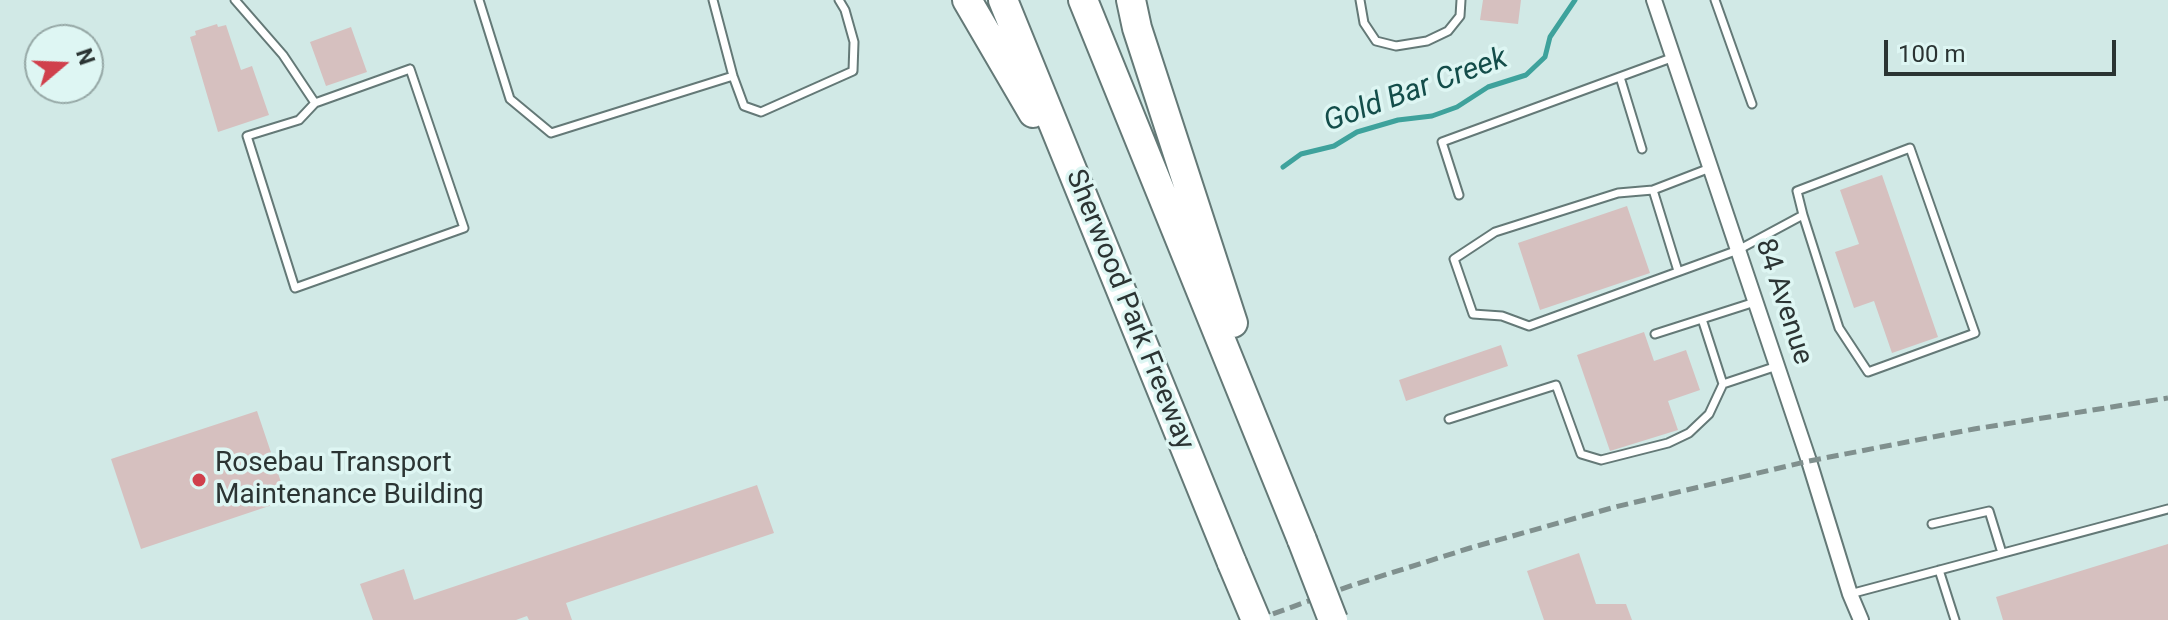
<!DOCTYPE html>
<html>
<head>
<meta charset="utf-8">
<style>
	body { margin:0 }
	#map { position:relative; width:2168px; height:620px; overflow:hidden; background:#d1e9e6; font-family:Roboto,sans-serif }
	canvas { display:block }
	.north { position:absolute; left:24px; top:24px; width:80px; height:80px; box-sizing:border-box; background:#def6f3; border:2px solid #96a8a6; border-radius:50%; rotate:71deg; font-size:22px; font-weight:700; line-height:32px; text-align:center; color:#2b3433 }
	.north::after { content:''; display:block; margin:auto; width:28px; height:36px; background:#d0404c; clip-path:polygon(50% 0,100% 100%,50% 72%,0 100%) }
	.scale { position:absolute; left:1884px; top:40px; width:232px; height:36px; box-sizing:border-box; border:4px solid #2b3433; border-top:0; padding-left:10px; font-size:24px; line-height:28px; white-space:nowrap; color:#2b3433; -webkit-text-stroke:6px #def6f3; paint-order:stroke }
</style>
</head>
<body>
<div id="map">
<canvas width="2168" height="620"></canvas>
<div class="north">N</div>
<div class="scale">100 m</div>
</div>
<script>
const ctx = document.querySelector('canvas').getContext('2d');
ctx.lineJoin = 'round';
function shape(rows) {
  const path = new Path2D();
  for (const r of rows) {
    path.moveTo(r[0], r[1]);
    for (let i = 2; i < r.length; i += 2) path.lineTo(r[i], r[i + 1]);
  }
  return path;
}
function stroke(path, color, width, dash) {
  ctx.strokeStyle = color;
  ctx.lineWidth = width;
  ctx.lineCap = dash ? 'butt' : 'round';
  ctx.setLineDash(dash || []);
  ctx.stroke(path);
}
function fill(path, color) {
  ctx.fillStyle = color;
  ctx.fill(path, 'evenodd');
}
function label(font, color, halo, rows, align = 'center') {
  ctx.font = font + ' Roboto,sans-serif';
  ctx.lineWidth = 7;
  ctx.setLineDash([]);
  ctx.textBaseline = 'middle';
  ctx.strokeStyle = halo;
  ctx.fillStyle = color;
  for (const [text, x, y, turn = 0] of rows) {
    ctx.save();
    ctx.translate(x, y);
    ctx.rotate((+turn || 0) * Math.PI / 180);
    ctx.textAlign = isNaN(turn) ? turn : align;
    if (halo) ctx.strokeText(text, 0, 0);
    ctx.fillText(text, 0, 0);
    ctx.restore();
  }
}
const stream = shape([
	[1283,167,1301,154,1334,146,1357,132,1398,120,1432,116,1457,107,1488,87,1526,75,1545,57,1550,37,1575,0]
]);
const building = shape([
	[1483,0,1521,0,1518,24,1480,20],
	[217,24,218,27,226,25,241,70,252,66,269,115,218,132,190,37,196,35,195,31],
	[351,27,367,72,326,86,310,42],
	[1882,175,1938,337,1892,353,1874,301,1854,308,1835,252,1859,244,1840,190],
	[1627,206,1650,273,1540,310,1518,243],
	[1644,332,1654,361,1686,350,1700,390,1668,401,1678,430,1610,451,1577,355],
	[1501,345,1508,366,1406,401,1399,380],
	[257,411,287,500,141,549,111,459],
	[757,485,774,533,566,603,572,620,529,620,527,616,516,620,373,620,360,584,404,569,414,600],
	[2168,544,2168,620,2003,620,1996,597],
	[1579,553,1596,604,1626,604,1632,620,1544,620,1527,571]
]);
const service = shape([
	[235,0,283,55,315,103],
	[479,0,510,99,551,133,733,76],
	[713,0,733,76,744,106,761,112,853,71,854,42,845,10,839,0],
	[1360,0,1364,23,1376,41,1396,46,1427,41,1448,31,1460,16,1461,0],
	[1715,0,1752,104],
	[410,69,464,228,295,288,247,136,299,120,315,103,410,69],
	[1620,77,1642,149],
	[1710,168,1653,190,1618,193,1495,232,1454,259,1473,314,1502,316,1529,326,1738,250,1803,215,1839,328,1868,372,1975,333,1910,148,1797,191,1803,215],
	[1653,190,1678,271],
	[1459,195,1442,142,1674,57],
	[1702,319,1723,384,1777,366],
	[1655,334,1755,302],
	[1449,419,1556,385,1581,454,1601,460,1668,443,1689,433,1709,414,1723,384],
	[1932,524,1989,511,2002,553],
	[1939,570,1955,620],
	[1850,594,2168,509]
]);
const minor = shape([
	[1654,0,1809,461,1850,594,1861,620]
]);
const motorway = shape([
	[967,0,1033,113],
	[1003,0,1232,563],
	[1083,0,1302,540],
	[1131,0,1137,28,1233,323]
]);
const rail = shape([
	[1256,620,1353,585,1470,548,1615,507,1809,461,1974,429,2168,398]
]);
const motorwayBridge = shape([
	[1302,540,1333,620],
	[1232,563,1256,620]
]);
const markers = [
	[199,480,8,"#d0404c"]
];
const streetNames = [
	["84 Avenue",1783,302,72],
	["Sherwood Park Freeway",1129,310,68]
];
const poiNames = [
	["Rosebau Transport",215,464],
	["Maintenance Building",215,496]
];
const waterNames = [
	["Gold Bar Creek",1416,91,-20]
];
stroke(stream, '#3ea29c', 5);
fill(building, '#d6c0bf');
stroke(service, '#647977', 11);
stroke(minor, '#647977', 18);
stroke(motorway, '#647977', 32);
stroke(service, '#fff', 7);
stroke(minor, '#fff', 14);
stroke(motorway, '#fff', 28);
stroke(rail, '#80908e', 5, [12, 6]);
stroke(motorwayBridge, '#647977', 32, []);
stroke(motorwayBridge, '#fff', 28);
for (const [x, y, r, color] of markers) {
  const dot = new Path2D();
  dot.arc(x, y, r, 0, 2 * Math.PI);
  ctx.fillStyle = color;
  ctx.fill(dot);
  stroke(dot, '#def6f3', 3);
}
label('28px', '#2b3433', '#def6f3', streetNames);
label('28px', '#2b3433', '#def6f3', poiNames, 'left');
label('italic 30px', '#134d4a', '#def6f3', waterNames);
</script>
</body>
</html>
